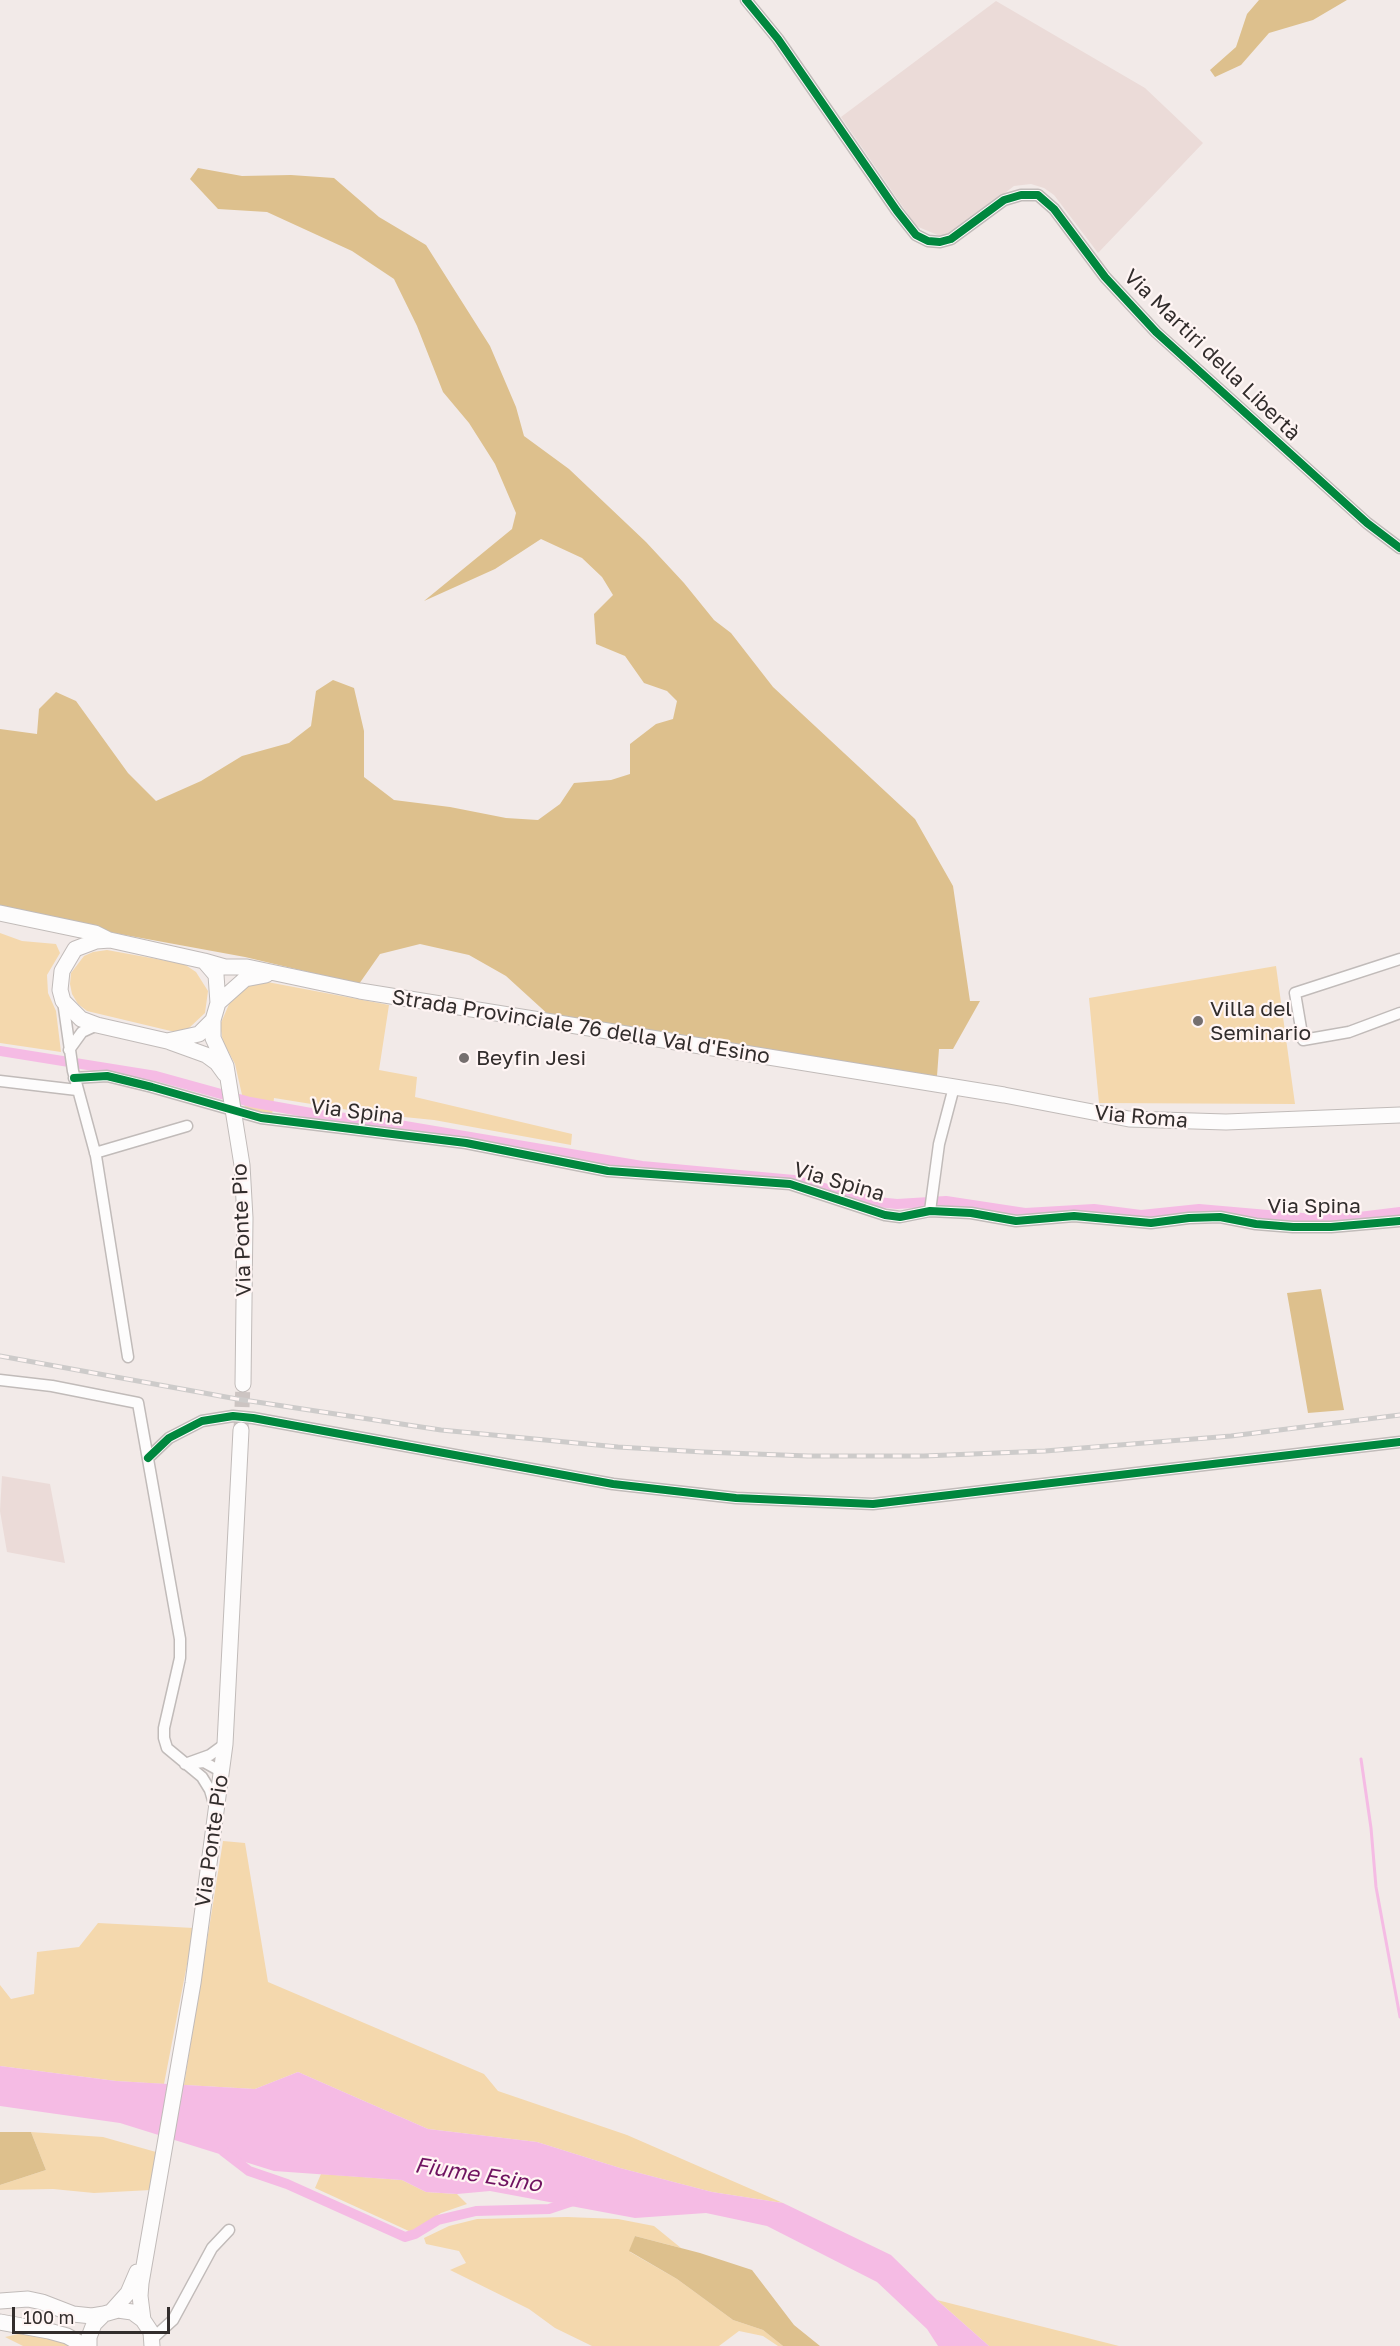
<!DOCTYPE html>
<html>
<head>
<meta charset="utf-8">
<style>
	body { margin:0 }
	#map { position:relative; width:1400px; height:2346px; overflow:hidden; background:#f2eae8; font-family:"Golos Text",sans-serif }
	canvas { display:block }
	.scale { position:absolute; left:12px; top:2307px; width:158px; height:27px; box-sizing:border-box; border:3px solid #322d2c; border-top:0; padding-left:8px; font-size:18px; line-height:21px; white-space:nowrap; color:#322d2c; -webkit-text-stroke:4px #fff5f4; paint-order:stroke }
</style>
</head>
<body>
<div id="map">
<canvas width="1400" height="2346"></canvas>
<div class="scale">100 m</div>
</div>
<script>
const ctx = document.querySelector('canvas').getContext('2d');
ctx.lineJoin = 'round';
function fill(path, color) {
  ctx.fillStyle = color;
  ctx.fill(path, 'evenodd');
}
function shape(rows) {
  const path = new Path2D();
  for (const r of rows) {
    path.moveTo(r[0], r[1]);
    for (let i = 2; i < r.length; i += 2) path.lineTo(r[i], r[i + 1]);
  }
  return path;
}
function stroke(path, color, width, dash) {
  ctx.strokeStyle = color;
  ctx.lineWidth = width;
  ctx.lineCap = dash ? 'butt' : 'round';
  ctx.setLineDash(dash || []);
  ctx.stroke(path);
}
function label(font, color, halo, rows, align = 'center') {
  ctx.font = font + ' "Golos Text",sans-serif';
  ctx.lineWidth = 4.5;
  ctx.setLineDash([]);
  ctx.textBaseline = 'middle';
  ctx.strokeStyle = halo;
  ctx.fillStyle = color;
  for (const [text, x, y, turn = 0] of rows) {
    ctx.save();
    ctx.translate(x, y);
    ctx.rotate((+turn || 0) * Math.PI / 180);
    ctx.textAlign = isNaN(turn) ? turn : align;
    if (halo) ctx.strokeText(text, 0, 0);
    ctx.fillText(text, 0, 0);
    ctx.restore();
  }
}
const built = shape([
	[996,1,1145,88,1203,143,1098,253,1054,195,1044,188,1031,184,1014,186,952,234,940,236,916,226,841,117],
	[2,1476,50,1484,65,1563,7,1552,0,1511]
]);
const green = shape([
	[0,933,22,941,56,944,60,953,47,975,48,993,56,1011,61,1052,0,1043],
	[107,950,184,964,196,972,208,991,205,1013,189,1028,175,1032,87,1011,78,1004,72,994,70,984,71,973,84,956,93,952],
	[1276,966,1295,1104,1099,1103,1089,998],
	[262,981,389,1005,379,1070,417,1077,415,1097,572,1134,571,1145,434,1120,374,1114,274,1098,272,1116,245,1108,235,1064,223,1042,220,1025,230,1002,244,986],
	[223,1841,245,1843,268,1982,484,2074,498,2091,627,2135,783,2203,712,2192,620,2168,537,2142,428,2129,298,2072,255,2089,184,2085],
	[98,1923,194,1928,164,2084,116,2081,0,2066,0,1985,11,1999,34,1994,37,1952,79,1947],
	[31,2132,103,2137,156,2152,151,2190,94,2193,53,2189,0,2190,0,2185,46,2170],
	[321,2174,402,2180,426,2192,457,2194,467,2204,441,2213,411,2232,315,2188],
	[567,2217,618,2219,654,2226,681,2248,635,2236,630,2252,677,2279,733,2320,763,2330,783,2346,778,2346,763,2336,739,2331,719,2346,592,2346,555,2328,529,2309,450,2270,466,2263,459,2251,426,2244,424,2238,449,2226,477,2219],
	[937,2300,1119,2346,989,2346],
	[23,2333,53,2339,71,2346,23,2346,5,2337]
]);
const forest = shape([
	[1259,0,1347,0,1313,20,1269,33,1241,65,1215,77,1210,70,1236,47,1247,14],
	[198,168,242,176,291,175,334,178,379,217,426,245,490,346,516,407,524,436,569,469,646,542,684,583,714,620,731,633,773,687,915,819,953,886,970,1001,980,1001,953,1049,939,1049,937,1076,551,1017,506,976,469,955,420,944,380,954,359,984,245,957,114,933,0,905,0,729,37,734,39,709,56,692,76,701,128,773,156,801,201,781,242,756,289,743,311,726,316,691,333,680,354,688,364,731,364,777,394,800,450,807,506,818,538,820,560,804,574,783,611,780,630,774,630,744,656,724,673,719,677,701,667,691,644,683,625,656,596,644,594,614,613,595,602,577,582,558,541,539,495,569,424,601,512,529,516,513,495,464,469,423,443,392,417,326,394,279,352,251,267,212,218,209,190,179],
	[1321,1289,1344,1410,1308,1413,1287,1293],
	[0,2132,31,2132,46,2170,0,2185],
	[635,2236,700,2253,752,2270,794,2325,820,2346,783,2346,763,2330,733,2320,677,2279,629,2251]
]);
const water = shape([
	[0,2066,116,2081,255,2089,298,2072,428,2129,537,2142,620,2168,712,2192,783,2203,891,2255,937,2300,989,2346,938,2346,927,2329,877,2282,767,2226,706,2213,635,2218,490,2191,457,2194,426,2192,402,2180,274,2171,120,2123,0,2106]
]);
const stream = shape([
	[1361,1759,1371,1828,1376,1887,1400,2017]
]);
const canal = shape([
	[0,1051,156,1076,250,1102,322,1115,393,1124,642,1166,794,1180,877,1202,897,1204,946,1201,1025,1213,1094,1209,1141,1215,1199,1209,1314,1219,1351,1218,1400,1212],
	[223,2151,249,2171,287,2184,405,2237,415,2234,438,2220,476,2211,549,2209,573,2201]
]);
const secondaryTunnel = shape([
	[241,1430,243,1384]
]);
const street = shape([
	[746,0,778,39,897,211,916,235,928,241,940,242,951,239,1004,200,1021,195,1038,195,1054,209,1105,277,1156,332,1367,523,1400,548],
	[1400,959,1295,993,1303,1040,1349,1032,1400,1013],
	[63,1001,73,1071,96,1156,128,1357],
	[69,1050,82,1032,97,1025],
	[74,1078,107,1076,152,1087,261,1118,466,1143,608,1171,790,1184,885,1215,900,1217,930,1211,971,1213,1016,1221,1074,1216,1151,1223,1189,1218,1220,1217,1256,1224,1293,1227,1331,1227,1400,1221],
	[0,1081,77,1090],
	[95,1153,187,1126],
	[930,1211,939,1144,954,1087],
	[0,1380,52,1386,138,1403,180,1639,180,1658,164,1728,164,1738,167,1748,202,1777,210,1790,215,1807],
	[148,1458,169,1438,202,1421,233,1416,253,1418,613,1484,736,1498,873,1504,1400,1442],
	[195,1763,204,1762,222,1772],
	[185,1764,210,1755,225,1744],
	[152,2339,173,2320,212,2248,229,2230]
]);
const secondary = shape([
	[0,913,95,933,107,939],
	[110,940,204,961,216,975,218,1003,213,1020,199,1034,167,1041,97,1025,81,1019,63,1001,60,990,62,971,75,949,96,941,110,940],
	[204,961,225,967,247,967,360,991,1004,1095,1129,1119,1226,1122,1400,1115],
	[218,1003,245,979,266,975],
	[213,1020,213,1038,226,1066,242,1165,245,1218,243,1384],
	[170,1042,206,1055,217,1063,225,1074],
	[0,2301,28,2299,42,2302,73,2314,92,2316,104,2314],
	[111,2312,128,2293,137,2272],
	[143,2320,140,2296,141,2283,193,1983,225,1744,241,1430],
	[0,2322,49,2331,67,2336,85,2346],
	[89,2346,89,2337,94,2324,104,2314,118,2310,132,2312,143,2320,151,2332,152,2346]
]);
const rail = shape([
	[0,1356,237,1399,441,1430,618,1447,703,1452,808,1456,924,1456,1045,1451,1231,1436,1400,1415]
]);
const cycleway = shape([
	[746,0,778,39,897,211,916,235,928,241,940,242,951,239,1004,200,1021,195,1038,195,1054,209,1105,277,1156,332,1367,523,1400,548],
	[74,1078,107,1076,152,1087,261,1118,466,1143,608,1171,790,1184,885,1215,900,1217,930,1211,971,1213,1016,1221,1074,1216,1151,1223,1189,1218,1220,1217,1256,1224,1293,1227,1331,1227,1400,1221],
	[148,1458,169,1438,202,1421,233,1416,253,1418,613,1484,736,1498,873,1504,1400,1442]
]);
const markers = [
	[1198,1021,6,"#756f6e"],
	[464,1058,6,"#756f6e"]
];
const streetNames = [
	["Via Martiri della Libertà",1212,355,44],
	["Strada Provinciale 76 della Val d'Esino",581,1027,9],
	["Via Spina",357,1112,7],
	["Via Roma",1141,1117,5],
	["Via Spina",839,1182,16],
	["Via Spina",1314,1206],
	["Via Ponte Pio",242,1230,-92],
	["Via Ponte Pio",212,1841,-82]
];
const poiNames = [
	["Villa del",1210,1009],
	["Seminario",1210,1033],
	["Beyfin Jesi",476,1058]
];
const waterNames = [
	["Fiume Esino",478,2175,9]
];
fill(built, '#ebdbd8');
fill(green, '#f4d8ad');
fill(forest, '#ddc08d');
fill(water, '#f5bbe4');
stroke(stream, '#f5bbe4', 3);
stroke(canal, '#f5bbe4', 10);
stroke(secondaryTunnel, '#ccc4c2', 15, [15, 8]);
stroke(street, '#c1bbb9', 13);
stroke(secondary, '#c1bbb9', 17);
stroke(street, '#fdfcfc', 10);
stroke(secondary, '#fdfcfc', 15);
stroke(rail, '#cdcbca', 5);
stroke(rail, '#fff5f4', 3, [9]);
stroke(cycleway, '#00873e', 8);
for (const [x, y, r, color] of markers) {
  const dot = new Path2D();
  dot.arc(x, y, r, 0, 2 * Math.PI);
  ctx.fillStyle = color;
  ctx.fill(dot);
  stroke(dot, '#fff5f4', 2);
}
label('21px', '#322d2c', '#fff5f4', streetNames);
label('21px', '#322d2c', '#fff5f4', poiNames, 'left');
label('italic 22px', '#6f1360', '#fff5f4', waterNames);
</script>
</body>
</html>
